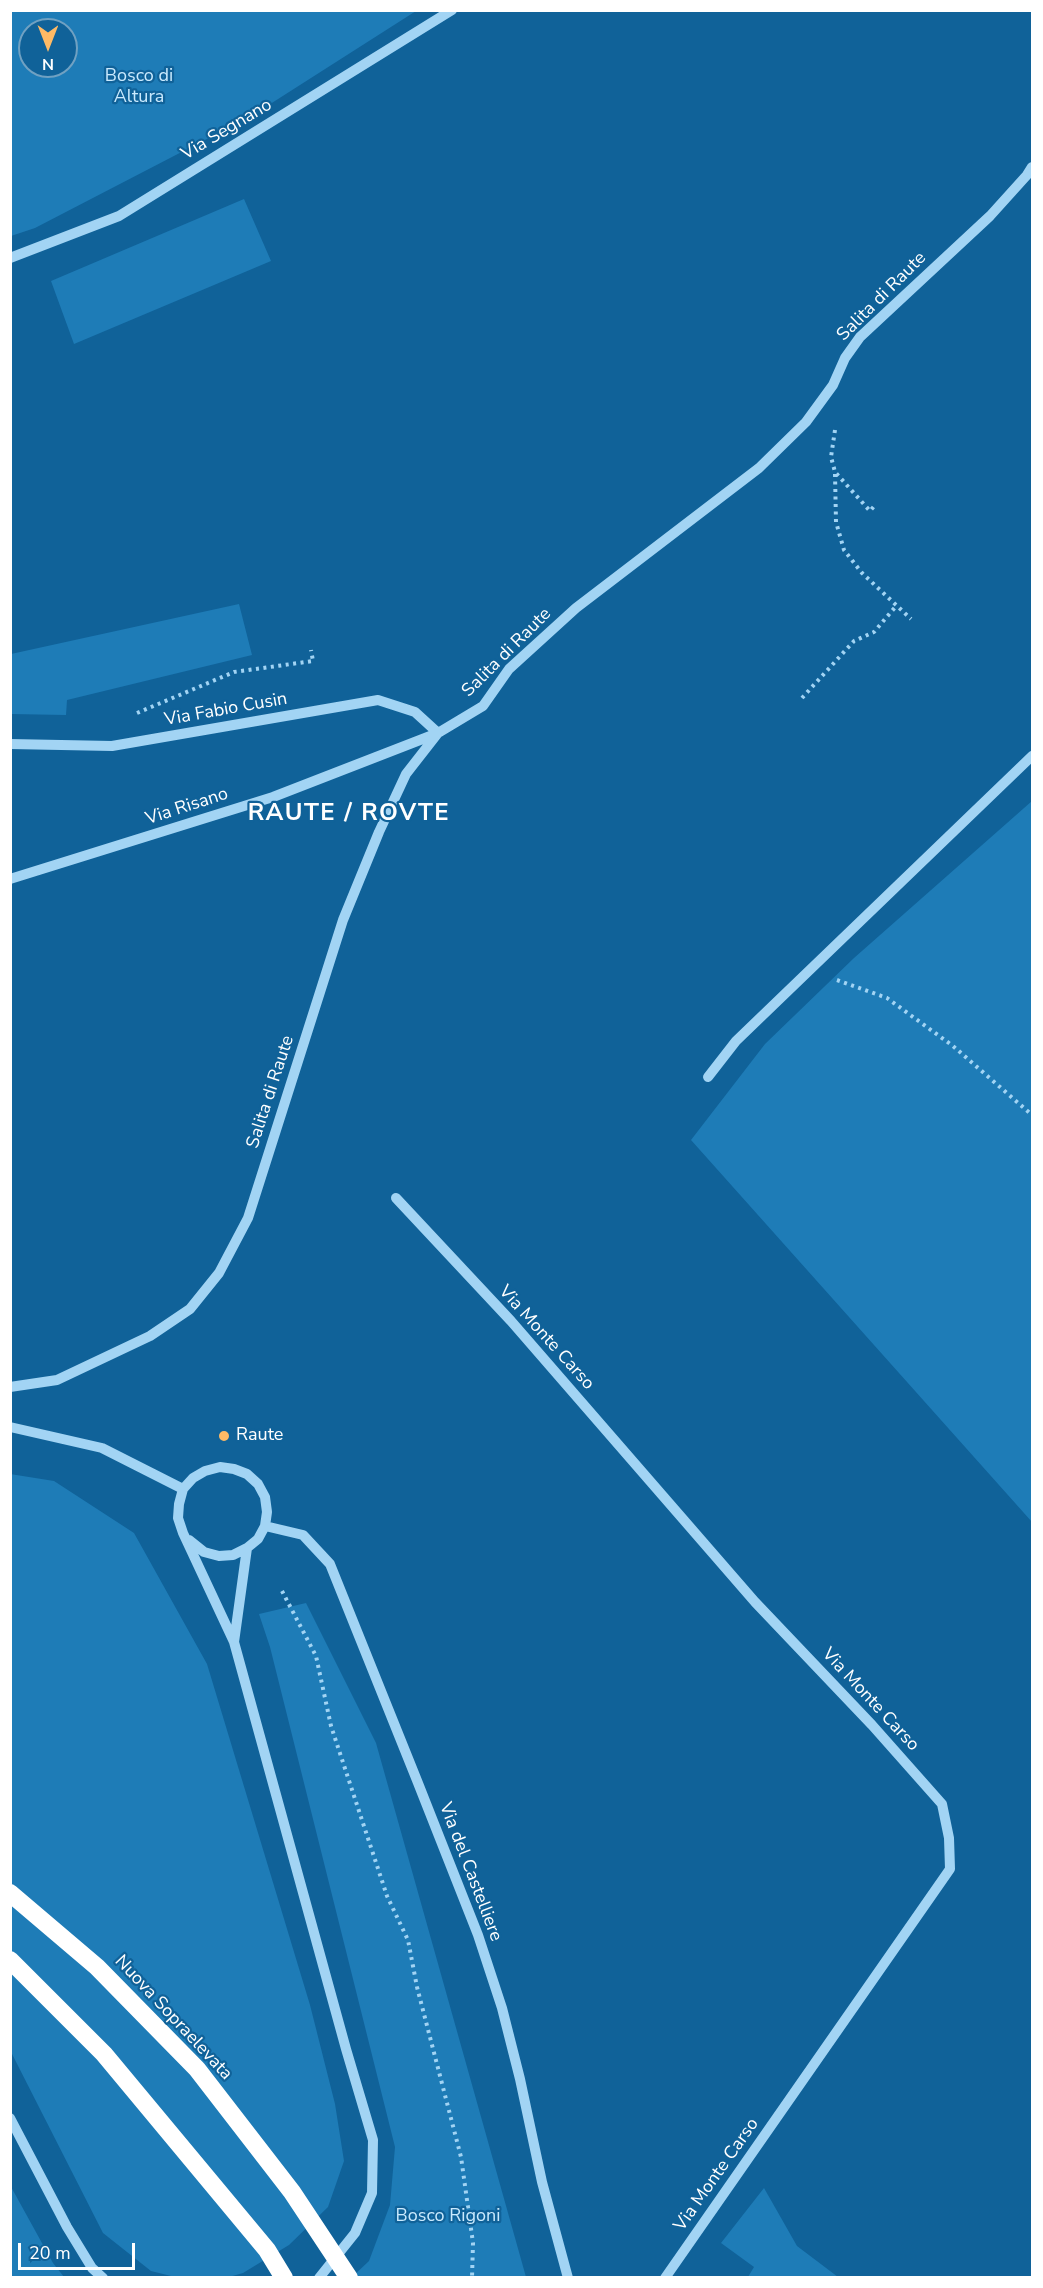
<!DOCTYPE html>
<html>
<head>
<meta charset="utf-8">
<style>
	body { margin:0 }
	#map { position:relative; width:1043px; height:2288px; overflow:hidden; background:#106299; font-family:"Nunito Sans",sans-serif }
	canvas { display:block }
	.frame { position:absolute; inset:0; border:12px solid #fff; pointer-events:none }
	.north { position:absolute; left:18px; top:18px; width:60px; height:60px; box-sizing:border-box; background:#106299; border:2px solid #70a1c2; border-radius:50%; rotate:180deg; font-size:16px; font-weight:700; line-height:24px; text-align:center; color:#fff }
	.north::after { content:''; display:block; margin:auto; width:21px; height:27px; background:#ffba65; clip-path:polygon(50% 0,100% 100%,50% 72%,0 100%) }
	.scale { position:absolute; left:18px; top:2243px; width:117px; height:27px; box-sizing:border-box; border:3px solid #fff; border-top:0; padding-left:8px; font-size:18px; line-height:21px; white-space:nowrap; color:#fff; -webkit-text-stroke:4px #106299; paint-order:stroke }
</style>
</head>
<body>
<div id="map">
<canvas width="1043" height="2288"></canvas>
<div class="frame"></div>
<div class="north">N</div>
<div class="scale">20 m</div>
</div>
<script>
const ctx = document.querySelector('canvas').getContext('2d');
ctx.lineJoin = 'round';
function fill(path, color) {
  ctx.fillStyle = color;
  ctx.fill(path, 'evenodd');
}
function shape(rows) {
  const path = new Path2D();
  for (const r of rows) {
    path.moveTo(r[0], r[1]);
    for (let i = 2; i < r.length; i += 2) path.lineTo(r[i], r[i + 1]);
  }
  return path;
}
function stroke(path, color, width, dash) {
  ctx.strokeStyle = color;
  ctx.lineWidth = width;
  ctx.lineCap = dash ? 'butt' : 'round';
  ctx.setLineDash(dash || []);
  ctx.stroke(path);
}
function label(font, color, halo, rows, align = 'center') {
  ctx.font = font + ' "Nunito Sans",sans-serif';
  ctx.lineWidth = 4.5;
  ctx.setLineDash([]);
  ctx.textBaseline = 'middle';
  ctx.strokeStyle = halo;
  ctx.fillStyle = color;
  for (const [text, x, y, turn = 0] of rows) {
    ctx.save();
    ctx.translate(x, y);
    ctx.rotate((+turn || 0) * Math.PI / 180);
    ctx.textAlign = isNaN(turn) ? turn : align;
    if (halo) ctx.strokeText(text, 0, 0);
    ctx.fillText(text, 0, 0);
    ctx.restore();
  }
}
const green = shape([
	[10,11,11,10,416,11,253,115,35,228,11,236],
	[30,30,66,30,66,66,30,66],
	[244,199,271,261,74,344,51,281],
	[239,604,252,655,67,700,66,715,11,714,11,654],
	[1032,801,1032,1522,691,1140,765,1044,854,958],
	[10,1474,54,1481,134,1533,207,1664,310,2005,335,2104,344,2161,328,2207,289,2245,243,2273,229,2277,175,2277,151,2271,103,2233,11,2052],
	[306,1603,376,1743,526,2277,352,2277,369,2261,390,2205,395,2147,270,1647,259,1614],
	[10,2185,53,2263,64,2277,11,2277],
	[764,2188,797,2246,838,2277,748,2277,754,2267,721,2243]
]);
const path = shape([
	[835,430,831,457,835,472,870,511,876,504],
	[835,474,836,522,844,550,862,573,911,619],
	[802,698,854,641,874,632,897,605],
	[137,713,234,672,313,661,311,650],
	[837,980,887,998,953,1046,1032,1115],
	[282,1591,316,1656,331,1726,387,1896,408,1940,417,1987,461,2157,473,2243,472,2278]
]);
const minor = shape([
	[10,258,119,216,452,10],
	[10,744,112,746,378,700,415,712,438,733,273,797,10,879],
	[708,1077,736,1041,1032,756],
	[396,1198,511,1321,755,1602,872,1725,942,1804,949,1838,950,1869,665,2278],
	[10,1387,57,1380,150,1336,190,1309,219,1273,248,1218,343,920,379,832,406,774,438,733,483,706,509,669,576,608,759,468,806,422,833,385,845,358,860,337,990,216,1027,175,1032,167],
	[10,1427,102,1448,183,1489],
	[265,1526,303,1535,330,1564,418,1783,478,1935,502,2008,520,2079,542,2182,568,2278],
	[189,1540,204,1552,219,1556,233,1555,247,1548],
	[234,1642,247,1548,258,1539,265,1526,267,1512,265,1497,258,1484,247,1474,234,1469,220,1467,205,1471,193,1478,183,1489,179,1504,178,1518,183,1533,234,1642,346,2049,373,2140,372,2193,355,2233,319,2278],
	[10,2118,67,2227,92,2268,103,2278]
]);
const highway = shape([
	[10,1960,104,2054,267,2250,284,2278]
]);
const highwayBridge = shape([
	[10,1893,97,1967,197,2069,292,2192,349,2278]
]);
const markers = [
	[224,1436,6,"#ffba65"]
];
const parkNames = [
	["Bosco di",139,77],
	["Altura",139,98],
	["Bosco Rigoni",448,2217]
];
const streetNames = [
	["Via Segnano",227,130,-31],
	["Salita di Raute",882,297,-45],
	["Salita di Raute",507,653,-45],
	["Via Fabio Cusin",226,710,-10],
	["Via Risano",187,807,-18],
	["Salita di Raute",271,1092,-72],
	["Via Monte Carso",546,1338,48],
	["Via Monte Carso",870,1700,47],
	["Via del Castelliere",470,1872,69],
	["Nuova Sopraelevata",173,2018,47],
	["Via Monte Carso",717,2175,-55]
];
const poiNames = [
	["Raute",236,1436]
];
const districtNames = [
	["RAUTE / ROVTE",349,814]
];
fill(green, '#1e7cb7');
stroke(path, '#a2d4f4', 4, [3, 4.5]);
stroke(minor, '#a2d4f4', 10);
stroke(highway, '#fff', 18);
stroke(highwayBridge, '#fff', 18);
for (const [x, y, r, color] of markers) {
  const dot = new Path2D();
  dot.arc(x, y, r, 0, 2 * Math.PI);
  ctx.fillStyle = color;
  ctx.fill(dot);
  stroke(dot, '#106299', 2);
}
label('18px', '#caeafe', '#106299', parkNames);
label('18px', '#fff', '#106299', streetNames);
label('18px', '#fff', '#106299', poiNames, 'left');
ctx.letterSpacing = '1.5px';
label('bold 24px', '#fff', '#106299', districtNames);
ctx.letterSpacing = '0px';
</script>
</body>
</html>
